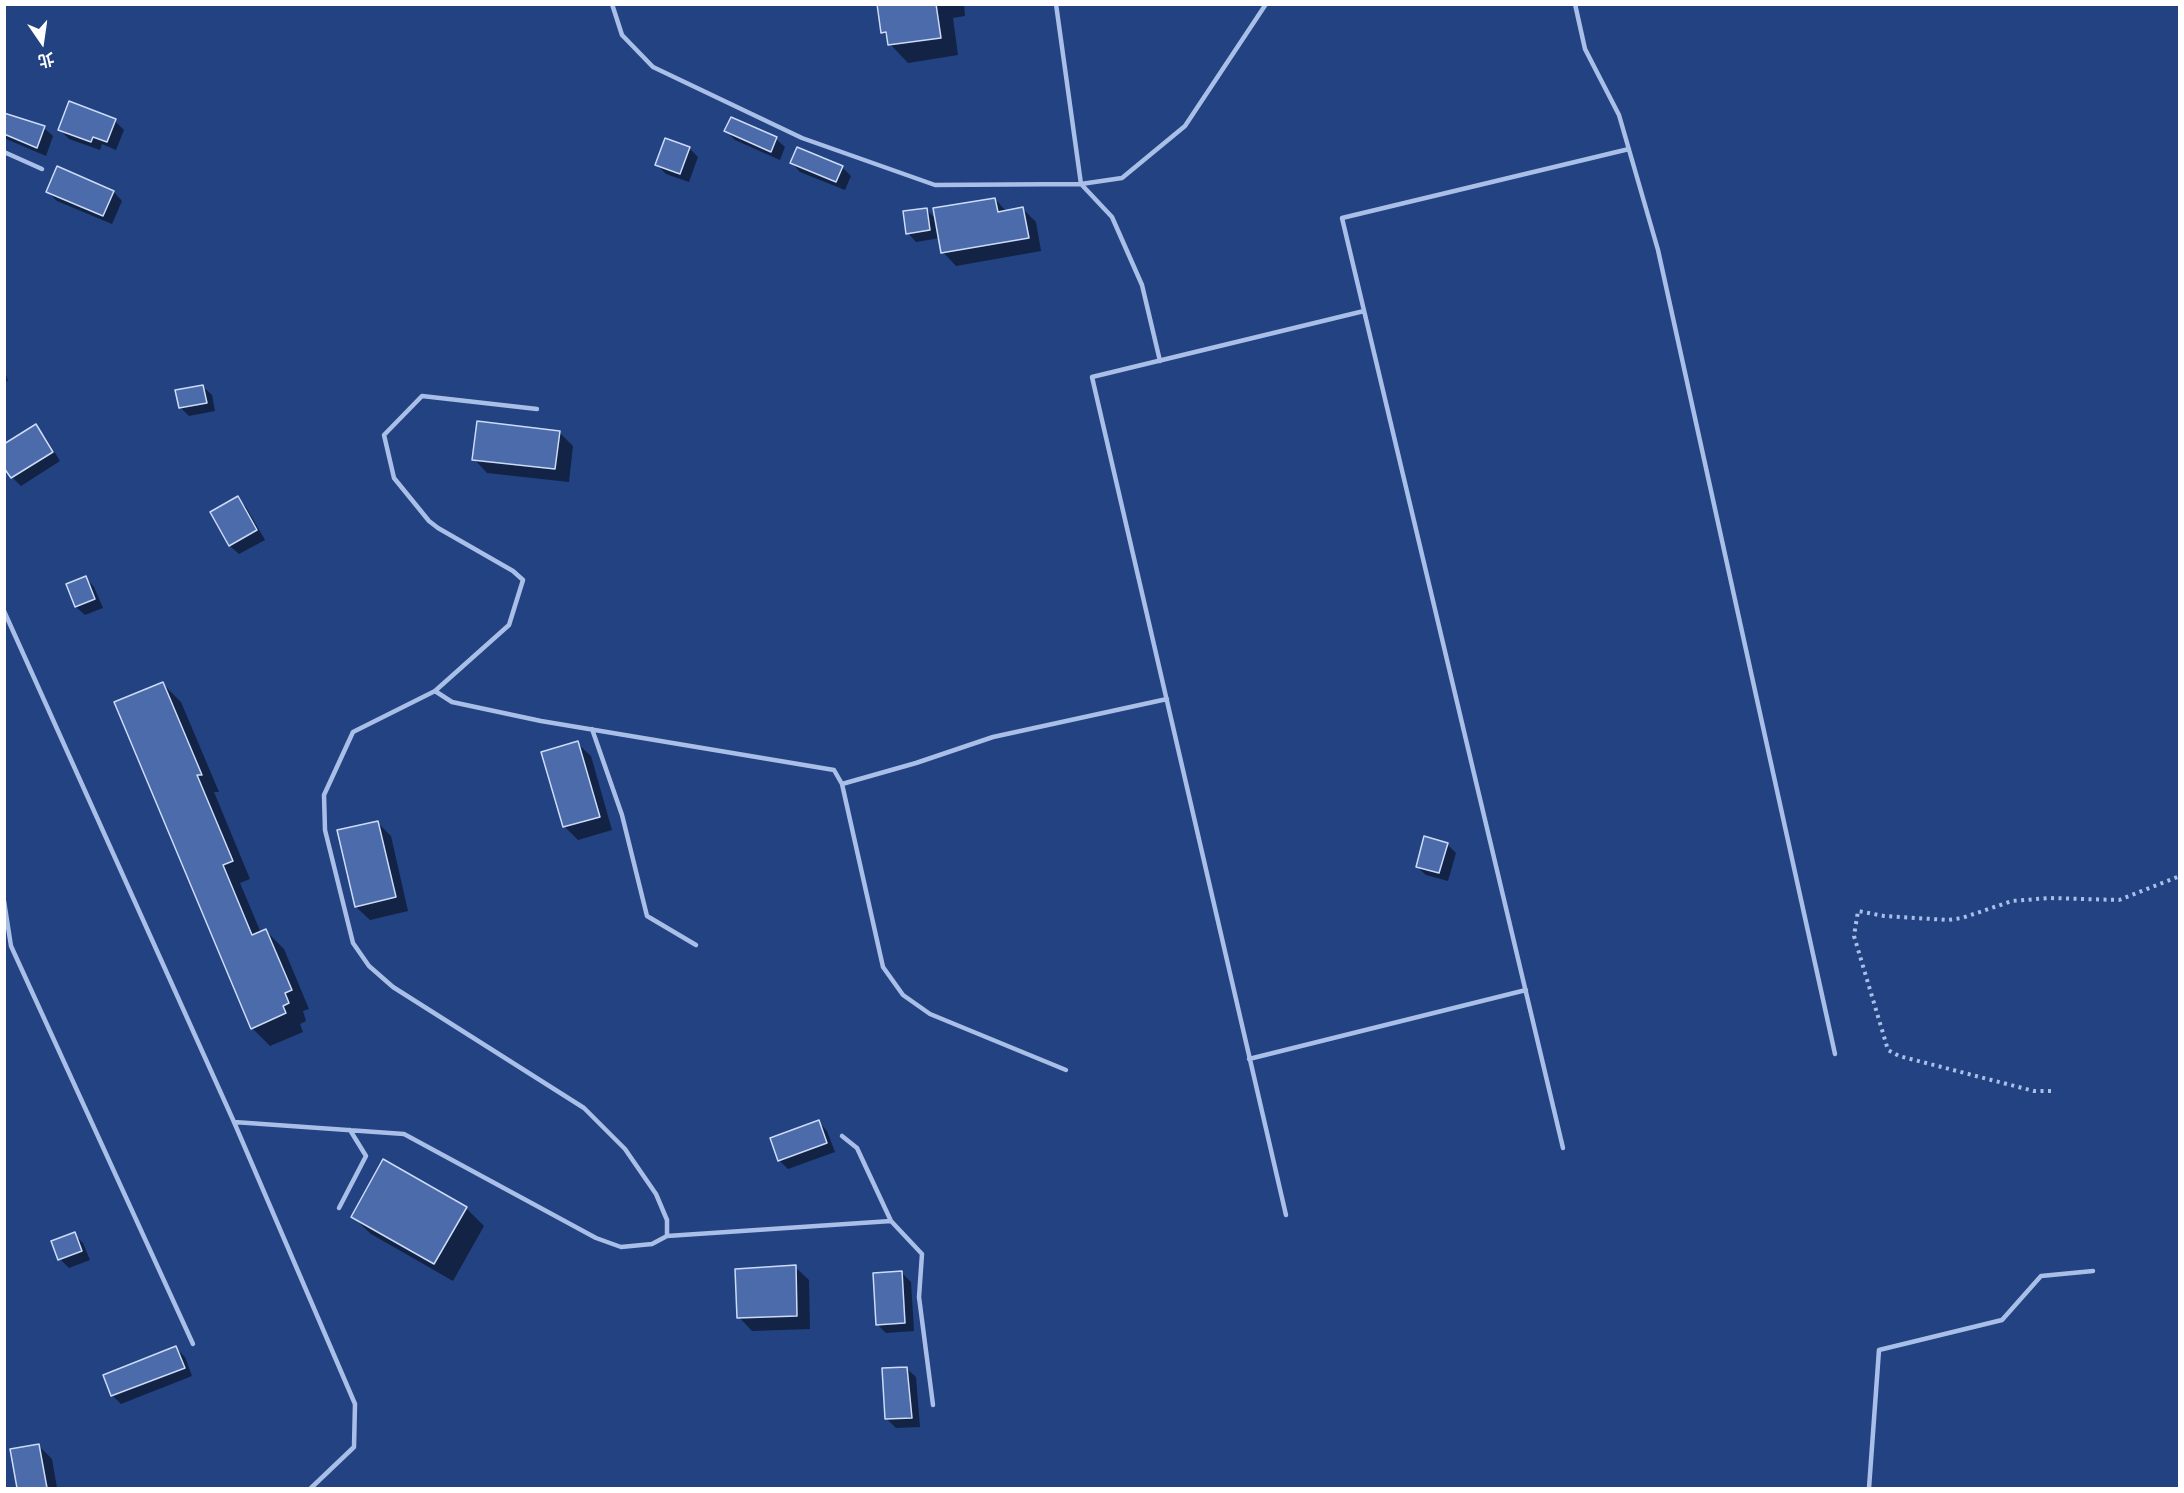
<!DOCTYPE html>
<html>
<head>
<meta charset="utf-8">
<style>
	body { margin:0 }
	#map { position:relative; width:2184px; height:1493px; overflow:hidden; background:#224282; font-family:"Roboto Condensed","Noto Sans TC",sans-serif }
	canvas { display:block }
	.frame { position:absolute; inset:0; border:6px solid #fff; pointer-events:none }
	.north { position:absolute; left:12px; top:12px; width:60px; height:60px; -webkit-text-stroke:4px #224282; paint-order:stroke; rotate:167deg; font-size:16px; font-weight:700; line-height:24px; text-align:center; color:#fff }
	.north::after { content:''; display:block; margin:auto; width:21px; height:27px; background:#fff; clip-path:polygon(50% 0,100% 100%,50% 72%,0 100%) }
</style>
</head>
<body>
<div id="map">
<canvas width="2184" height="1493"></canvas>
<div class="frame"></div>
<div class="north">北</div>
</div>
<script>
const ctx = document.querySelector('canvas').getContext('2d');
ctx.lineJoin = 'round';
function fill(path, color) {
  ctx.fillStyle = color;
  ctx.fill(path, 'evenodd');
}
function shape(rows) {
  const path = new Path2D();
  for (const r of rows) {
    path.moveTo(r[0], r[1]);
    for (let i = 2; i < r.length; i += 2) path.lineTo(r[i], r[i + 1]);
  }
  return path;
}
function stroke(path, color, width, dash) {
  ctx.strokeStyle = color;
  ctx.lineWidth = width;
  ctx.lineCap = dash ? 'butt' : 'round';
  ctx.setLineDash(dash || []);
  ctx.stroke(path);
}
const shadow = shape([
	[878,4,964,4,965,16,953,18,958,55,908,63,890,44,889,38,882,32],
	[4,114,44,128,53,136,46,156,4,138],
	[115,121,124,130,116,150,102,144,100,150,69,139,60,130],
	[726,131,776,139,785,147,780,160,735,140],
	[666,140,690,149,698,157,689,182,666,174,657,165],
	[792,163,842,167,851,176,845,190,800,172],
	[48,192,114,192,122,201,112,224,57,201],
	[995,199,1007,212,1023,209,1036,222,1041,251,956,266,943,252,940,238,916,242,908,233,926,209,937,220],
	[4,369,8,381,4,382],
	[203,387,212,395,215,411,189,416,180,407],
	[35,426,44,435,60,461,21,486,12,477],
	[559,432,573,446,569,482,487,473,474,459],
	[237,498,246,507,265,540,239,554,230,546,212,512],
	[86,578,94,587,103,608,85,615,76,607,68,585],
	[163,684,181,702,219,792,214,792,250,879,240,883,261,933,266,931,284,949,309,1009,303,1011,306,1021,300,1024,303,1032,270,1046,252,1028],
	[577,743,591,756,612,830,578,840,565,827,543,753],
	[377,822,391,836,408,911,370,920,356,907],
	[1447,844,1456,853,1448,881,1426,875,1417,867],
	[819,1122,827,1131,835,1152,788,1169,779,1160],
	[466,1208,484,1226,453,1281,371,1234,352,1216],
	[74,1234,83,1243,90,1260,69,1268,60,1259,53,1242],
	[795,1267,809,1280,810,1329,752,1331,739,1317],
	[902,1273,911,1282,914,1331,886,1333,877,1324],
	[176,1348,185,1357,192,1376,121,1404,112,1395],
	[907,1369,916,1377,920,1427,896,1428,887,1419],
	[38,1445,52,1459,57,1488,19,1488,12,1451]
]);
const building = shape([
	[877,4,936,4,941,38,888,45,886,32,881,33,877,4],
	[69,101,116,119,107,142,93,137,91,142,58,130,69,101],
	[4,113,45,126,37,148,4,134,4,113],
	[731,117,777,137,771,152,724,131,731,117],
	[665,138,690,147,680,174,655,165,665,138],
	[797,147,843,166,836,182,790,163,797,147],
	[57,166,114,191,103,216,46,192,57,166],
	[995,198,998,212,1023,207,1029,238,941,253,933,208,995,198],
	[927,208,930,230,906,234,903,211,927,208],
	[203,385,207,403,179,408,175,390,203,385],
	[477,421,560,431,555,469,472,460,477,421],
	[36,424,53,452,11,478,4,468,4,444,36,424],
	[238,496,257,530,229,546,210,512,238,496],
	[86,576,95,599,75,607,66,584,86,576],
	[163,682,202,775,197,775,233,861,223,865,252,935,266,929,292,990,285,993,289,1003,283,1006,286,1013,251,1029,114,702,163,682],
	[578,741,600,817,563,827,541,752,578,741],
	[378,821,396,897,355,907,337,830,378,821],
	[1424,836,1448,843,1439,873,1416,867,1424,836],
	[819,1120,827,1143,778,1161,770,1138,819,1120],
	[383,1159,467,1207,434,1264,351,1217,383,1159],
	[75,1232,82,1251,58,1260,51,1241,75,1232],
	[796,1265,797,1316,737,1318,735,1269,796,1265],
	[902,1271,905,1323,876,1325,873,1273,902,1271],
	[176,1346,185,1368,111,1396,103,1375,176,1346],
	[907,1367,912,1418,885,1419,882,1368,907,1367],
	[39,1444,47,1488,17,1488,10,1449,39,1444]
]);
const path = shape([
	[2051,1091,2034,1091,1899,1056,1888,1050,1854,936,1858,911,1884,916,1948,920,1962,918,2012,901,2049,898,2119,900,2180,876]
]);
const lane = shape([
	[612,4,622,35,653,67,802,138,935,185,1081,184,1122,178,1185,126,1266,4],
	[1056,4,1081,184,1112,217,1142,285,1160,361],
	[1575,4,1585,49,1619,115,1658,250,1835,1054],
	[4,152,42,169],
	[4,611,234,1122,355,1404,354,1447,311,1488],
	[435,691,452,702,541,721,834,770,842,784,883,967,903,995,930,1014,1066,1070],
	[592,729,622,815,647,916,696,945],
	[842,784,916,763,993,737,1167,699],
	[4,901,11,946,193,1344],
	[1249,1059,1526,990],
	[234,1122,404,1134,596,1238,621,1247,652,1244,667,1236,667,1220,656,1194,625,1149,584,1108,393,987,369,966,353,943,325,830,324,795,353,732,435,691,509,625,523,580,513,571,438,528,429,521,394,478,384,435,422,396,537,409],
	[842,1136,857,1148,891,1221],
	[1563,1148,1342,218,1629,149],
	[339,1208,366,1156,350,1130],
	[1286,1215,1092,377,1364,311],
	[667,1236,891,1221,922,1254,919,1297,933,1405],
	[1869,1488,1879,1350,2002,1320,2041,1276,2093,1271]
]);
fill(shadow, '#0007');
fill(building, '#4b6bab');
stroke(building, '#cddbf6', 1.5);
stroke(path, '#a9bfe8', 4, [3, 4.5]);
stroke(lane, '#a9bfe8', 4.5);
</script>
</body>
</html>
